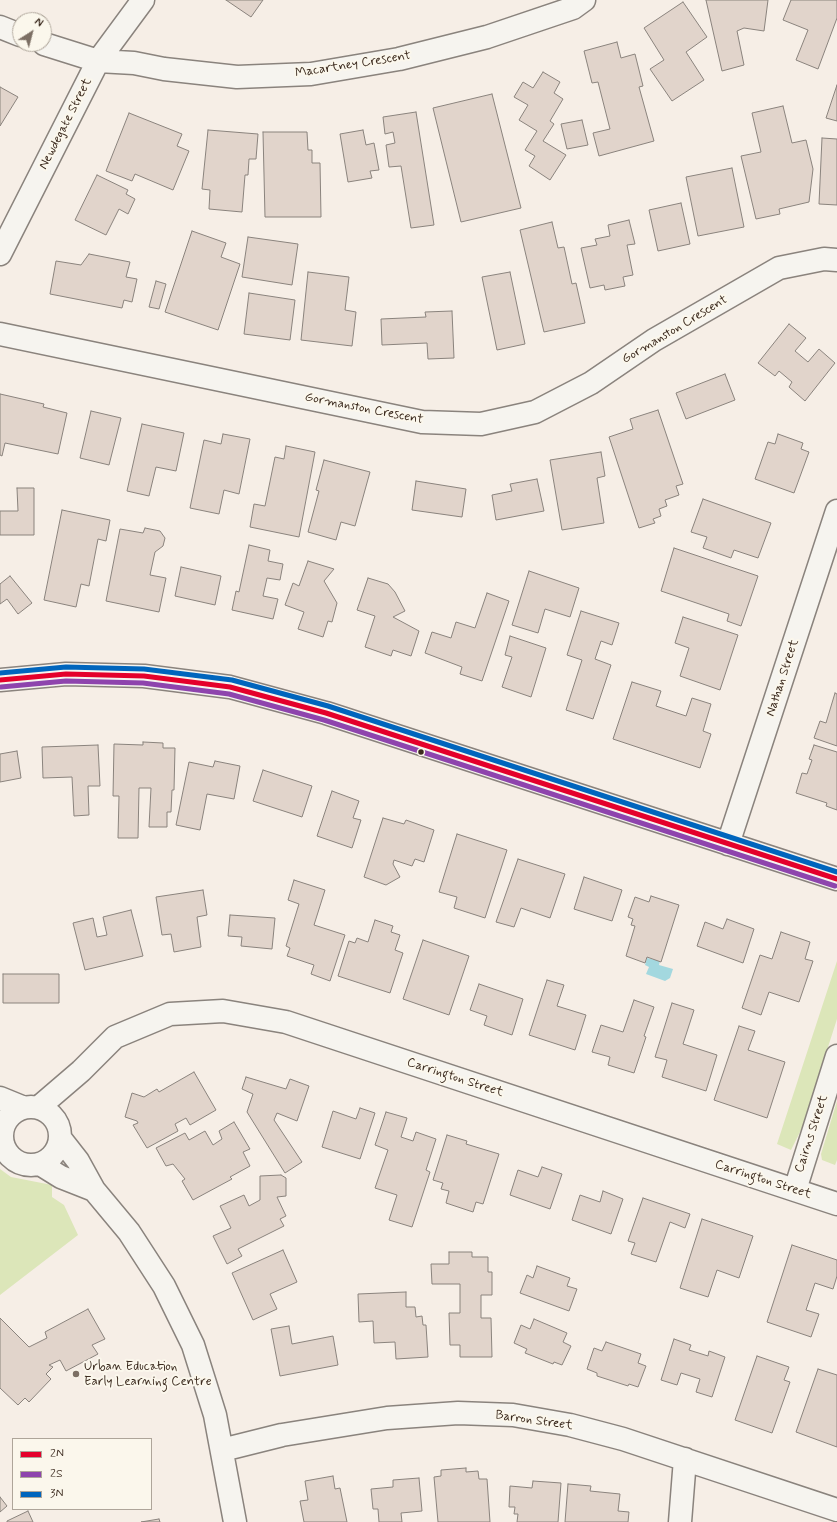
<!DOCTYPE html>
<html>
<head>
<meta charset="utf-8">
<style>
	body { margin:0 }
	#map { position:relative; width:837px; height:1522px; overflow:hidden; background:#f6eee6; font-family:Mynerve,sans-serif }
	canvas { display:block }
	.legend { position:absolute; left:12px; top:1438px; width:140px; height:72px; box-sizing:border-box; background:#fbf7ec; border:1px solid #aea59a; margin:0; padding:5px 7px; list-style:none; font-size:12px; color:#3b2a1e }
	.legend li { display:flex; align-items:center; gap:8px; height:20px }
	.legend b { width:20px; border:1px solid #aea59a }
	.north { position:absolute; left:12px; top:12px; width:40px; height:40px; box-sizing:border-box; background:#fbf7ec; border:1px solid #aea59a; border-radius:50%; rotate:36deg; font-size:11px; font-weight:700; line-height:16px; text-align:center; color:#3b2a1e }
	.north::after { content:''; display:block; margin:auto; width:14px; height:18px; background:#7c6f64; clip-path:polygon(50% 0,100% 100%,50% 72%,0 100%) }
</style>
</head>
<body>
<div id="map">
<canvas width="837" height="1522"></canvas>
<ul class="legend">
<li><b style="height:5px;background:#e4002b"></b>2N</li>
<li><b style="height:5px;background:#8e44ad"></b>2S</li>
<li><b style="height:5px;background:#0065bd"></b>3N</li>
</ul>
<div class="north">N</div>
</div>
<script>
const ctx = document.querySelector('canvas').getContext('2d');
ctx.lineJoin = 'round';
function fill(path, color) {
  ctx.fillStyle = color;
  ctx.fill(path, 'evenodd');
}
function shape(rows) {
  const path = new Path2D();
  for (const r of rows) {
    if (r.length === 3) {
      path.moveTo(r[0] + r[2], r[1]);
      path.arc(r[0], r[1], r[2], 0, 2 * Math.PI);
      continue;
    }
    path.moveTo(r[0], r[1]);
    for (let i = 2; i < r.length; i += 2) path.lineTo(r[i], r[i + 1]);
  }
  return path;
}
function stroke(path, color, width, dash) {
  ctx.strokeStyle = color;
  ctx.lineWidth = width;
  ctx.lineCap = dash ? 'butt' : 'round';
  ctx.setLineDash(dash || []);
  ctx.stroke(path);
}
function label(font, color, halo, rows, align = 'center') {
  ctx.font = font + ' Mynerve,sans-serif';
  ctx.lineWidth = 4;
  ctx.setLineDash([]);
  ctx.textBaseline = 'middle';
  ctx.strokeStyle = halo;
  ctx.fillStyle = color;
  for (const [text, x, y, turn = 0] of rows) {
    ctx.save();
    ctx.translate(x, y);
    ctx.rotate((+turn || 0) * Math.PI / 180);
    ctx.textAlign = isNaN(turn) ? turn : align;
    if (halo) ctx.strokeText(text, 0, 0);
    ctx.fillText(text, 0, 0);
    ctx.restore();
  }
}
const green = shape([
	[837,961,837,1019,802,1128,791,1150,777,1144],
	[837,1101,837,1160,835,1165,822,1160,821,1154],
	[0,1169,11,1177,52,1185,52,1197,64,1205,78,1235,0,1295]
]);
const water = shape([
	[647,958,660,961,659,965,673,969,670,978,665,981,646,974,649,967,645,965]
]);
const building = shape([
	[226,0,263,0,251,17,226,0],
	[706,0,768,0,764,31,744,28,737,31,744,65,722,71,706,0],
	[791,0,837,0,837,18,818,69,796,60,808,30,783,20,791,0],
	[683,2,707,37,686,52,704,80,672,101,650,69,664,60,644,28,683,2],
	[617,42,621,58,635,54,643,86,639,87,654,141,599,156,593,133,610,129,598,82,592,83,584,51,617,42],
	[543,72,560,82,554,93,563,99,550,121,554,124,543,141,566,155,550,180,529,166,535,156,525,150,537,131,519,120,528,105,514,97,523,82,533,88,543,72],
	[837,85,837,121,826,118,837,85],
	[0,87,18,97,0,126,0,87],
	[492,94,521,208,461,222,433,108,492,94],
	[783,106,792,143,806,140,813,169,809,202,779,209,780,214,756,219,741,156,761,152,752,113,783,106],
	[416,112,434,225,411,228,401,166,389,167,386,145,395,143,393,132,385,134,383,117,416,112],
	[129,113,182,134,177,146,189,151,173,190,135,174,132,181,106,171,129,113],
	[582,120,588,145,567,149,561,124,582,120],
	[208,130,258,134,256,159,249,159,248,175,245,175,242,212,209,209,210,190,202,189,208,130],
	[363,130,366,145,374,143,379,170,370,171,372,178,348,182,340,134,363,130],
	[263,132,307,132,308,150,312,150,312,163,320,163,321,217,265,217,263,132],
	[822,138,837,139,837,205,819,204,822,138],
	[732,168,744,227,698,236,686,177,732,168],
	[97,175,128,190,126,194,135,199,128,214,119,209,106,235,75,220,97,175],
	[681,203,690,244,658,251,649,210,681,203],
	[629,220,635,244,627,245,633,275,623,277,625,286,605,290,604,285,590,288,581,248,597,245,595,239,610,236,608,225,629,220],
	[552,222,558,248,564,247,572,284,576,283,585,323,544,332,520,230,552,222],
	[192,231,226,243,221,257,240,264,218,330,165,312,192,231],
	[248,237,298,244,292,285,242,277,248,237],
	[89,254,130,262,126,277,137,279,132,302,124,300,122,308,50,294,56,261,81,265,89,254],
	[308,272,349,277,345,310,356,312,352,346,301,340,308,272],
	[510,272,525,344,497,350,482,277,510,272],
	[156,281,166,284,159,309,149,307,156,281],
	[249,293,295,300,290,340,244,334,249,293],
	[452,311,454,358,428,359,427,343,382,345,381,319,426,317,425,312,452,311],
	[789,324,806,338,795,351,808,362,819,349,835,363,805,401,789,387,792,382,779,371,775,376,758,363,789,324],
	[725,374,735,400,686,419,676,393,725,374],
	[0,394,44,404,43,407,67,413,58,454,5,443,2,456,0,455,0,394],
	[658,410,683,484,676,486,679,495,665,500,667,506,659,509,661,516,653,519,655,523,639,528,609,437,633,429,630,419,658,410],
	[91,411,121,418,109,465,80,458,91,411],
	[142,424,184,433,176,471,156,467,149,496,127,491,142,424],
	[223,434,250,439,239,494,224,490,219,514,190,508,204,440,221,444,223,434],
	[778,434,803,443,801,449,809,452,794,493,755,479,768,442,775,444,778,434],
	[286,446,315,452,299,537,250,527,254,504,265,506,275,457,284,459,286,446],
	[601,452,605,476,597,478,604,523,562,530,550,460,601,452],
	[324,460,370,472,355,526,341,522,336,540,308,532,319,491,316,490,324,460],
	[537,479,544,511,496,520,492,495,512,491,510,484,537,479],
	[416,481,466,489,462,517,412,510,416,481],
	[17,488,34,488,34,535,0,535,0,511,18,511,17,488],
	[703,499,771,523,758,558,734,550,731,558,703,548,707,537,691,532,703,499],
	[62,510,110,520,106,541,98,539,89,586,81,584,76,607,44,600,62,510],
	[145,528,160,531,165,538,163,546,155,552,150,575,166,578,159,612,106,601,120,529,143,533,145,528],
	[249,545,270,550,268,561,283,564,280,580,267,578,263,596,278,599,273,619,232,610,236,591,239,592,249,545],
	[674,548,758,576,741,626,727,621,729,614,661,591,674,548],
	[308,561,334,569,324,581,337,603,332,622,328,621,323,637,298,629,304,612,285,605,293,583,299,586,308,561],
	[181,567,221,576,215,605,175,596,181,567],
	[529,571,579,588,570,617,545,609,538,633,512,625,529,571],
	[10,576,32,603,18,614,7,599,0,604,0,584,10,576],
	[368,578,388,584,395,592,405,611,393,617,419,631,411,656,393,650,391,656,365,647,375,616,357,610,368,578],
	[487,593,509,601,482,681,460,674,462,667,425,653,432,632,451,638,456,622,475,628,487,593],
	[581,611,619,623,612,645,601,641,595,659,611,665,593,719,566,710,582,660,567,655,581,611],
	[683,617,738,635,720,690,680,676,689,648,675,643,683,617],
	[510,636,546,648,531,697,502,687,512,657,505,655,510,636],
	[632,682,661,691,656,706,686,716,692,698,711,704,703,731,711,734,700,768,613,739,632,682],
	[835,693,837,694,837,746,814,738,820,721,826,723,835,693],
	[143,742,163,743,163,748,175,748,174,790,172,790,171,812,167,812,167,827,149,827,151,788,139,788,138,838,118,838,119,796,113,796,114,744,143,745,143,742],
	[98,745,100,786,88,786,89,815,74,816,72,777,43,778,42,747,98,745],
	[814,745,837,752,837,810,826,806,827,803,796,793,802,773,807,774,812,760,809,759,814,745],
	[17,751,21,778,0,782,0,754,17,751],
	[215,761,240,766,234,799,207,794,200,830,176,825,189,762,213,767,215,761],
	[263,770,312,786,302,817,253,801,263,770],
	[332,791,359,801,353,818,361,820,352,848,317,836,332,791],
	[383,818,404,824,406,820,434,830,424,862,415,859,412,866,394,860,393,864,400,877,386,885,364,877,383,818],
	[457,834,507,850,485,918,454,908,457,897,439,892,457,834],
	[518,859,565,874,550,918,521,908,514,927,496,922,518,859],
	[584,877,622,890,612,921,574,909,584,877],
	[294,880,325,890,314,925,345,935,330,981,311,974,314,965,287,956,290,948,286,946,299,904,288,900,294,880],
	[203,890,207,915,197,917,201,947,174,952,171,934,162,935,156,897,203,890],
	[651,896,679,905,661,962,647,957,645,963,626,956,635,926,631,925,633,919,628,917,635,897,649,902,651,896],
	[131,910,143,956,85,970,73,923,93,918,97,937,107,935,103,917,131,910],
	[230,915,275,918,272,949,241,946,242,937,228,936,230,915],
	[727,919,754,929,743,963,697,946,705,922,723,929,727,919],
	[375,920,393,926,391,932,400,935,395,950,403,953,390,993,338,976,349,941,355,943,357,938,368,942,375,920],
	[781,932,810,942,805,959,813,961,799,1002,769,992,761,1015,742,1008,760,955,772,959,781,932],
	[423,940,469,956,449,1015,403,999,423,940],
	[3,974,59,974,59,1003,3,1003,3,974],
	[547,980,564,985,557,1006,586,1015,575,1050,529,1035,547,980],
	[479,984,523,999,512,1035,484,1025,487,1016,470,1010,479,984],
	[634,1000,654,1007,644,1036,646,1037,634,1073,608,1065,610,1057,592,1052,601,1025,623,1032,634,1000],
	[672,1003,694,1010,683,1044,717,1055,706,1091,662,1077,667,1060,655,1057,672,1003],
	[739,1026,755,1031,748,1050,785,1062,767,1118,714,1100,739,1026],
	[194,1072,216,1110,190,1125,186,1118,175,1124,178,1131,147,1148,133,1125,138,1123,137,1121,125,1117,132,1093,144,1097,157,1089,159,1092,194,1072],
	[246,1077,286,1089,290,1079,309,1086,297,1121,277,1113,274,1120,302,1162,285,1173,247,1112,253,1094,242,1089,246,1077],
	[360,1108,375,1113,360,1159,322,1147,333,1111,356,1119,360,1108],
	[386,1112,407,1118,401,1137,413,1141,416,1132,436,1139,426,1170,430,1172,412,1227,389,1220,397,1195,375,1188,388,1150,375,1145,386,1112],
	[234,1122,250,1149,243,1152,250,1166,230,1177,232,1179,193,1200,182,1181,185,1179,173,1164,166,1166,156,1148,185,1133,189,1140,205,1131,213,1145,222,1139,219,1131,234,1122],
	[447,1135,467,1141,466,1144,499,1154,483,1204,476,1202,473,1212,446,1203,449,1191,441,1189,443,1183,433,1180,447,1135],
	[542,1167,562,1174,550,1209,510,1195,518,1170,538,1177,542,1167],
	[281,1175,286,1178,286,1196,277,1197,286,1216,280,1219,284,1226,238,1249,242,1256,227,1264,213,1236,231,1228,220,1206,244,1195,249,1206,260,1200,260,1176,281,1175],
	[603,1191,623,1199,611,1234,572,1220,580,1195,600,1202,603,1191],
	[643,1198,690,1214,685,1228,670,1222,656,1262,631,1254,635,1243,628,1241,643,1198],
	[702,1219,753,1236,739,1278,717,1270,708,1297,680,1288,702,1219],
	[792,1245,837,1260,837,1276,833,1289,815,1283,806,1310,819,1314,811,1337,767,1322,792,1245],
	[283,1250,297,1282,270,1294,277,1309,253,1320,232,1273,283,1250],
	[449,1252,472,1252,472,1257,488,1257,488,1272,492,1272,492,1295,481,1295,481,1318,491,1318,492,1357,460,1357,460,1345,450,1345,449,1313,460,1313,460,1284,432,1284,431,1264,449,1264,449,1252],
	[537,1266,570,1278,567,1286,577,1289,569,1311,520,1293,527,1275,533,1278,537,1266],
	[406,1292,406,1307,415,1307,416,1317,422,1316,423,1325,426,1325,428,1357,396,1359,395,1342,374,1343,373,1321,359,1322,358,1294,406,1292],
	[88,1309,105,1339,92,1345,98,1354,66,1371,60,1360,49,1365,53,1367,46,1374,51,1379,29,1402,25,1398,18,1405,0,1388,0,1318,29,1347,47,1338,45,1332,88,1309],
	[534,1319,567,1333,563,1342,571,1346,562,1365,554,1362,553,1364,525,1353,527,1349,514,1343,521,1325,530,1329,534,1319],
	[289,1326,292,1344,333,1336,338,1365,280,1376,271,1329,289,1326],
	[674,1339,691,1345,689,1350,708,1356,709,1351,725,1357,712,1397,696,1392,700,1379,681,1373,677,1385,661,1380,674,1339],
	[606,1342,641,1354,638,1363,646,1366,638,1387,629,1384,628,1386,597,1376,597,1373,587,1369,594,1348,602,1351,606,1342],
	[757,1356,789,1367,784,1380,790,1382,772,1433,735,1420,757,1356],
	[818,1369,837,1375,837,1447,796,1432,818,1369],
	[466,1468,466,1472,478,1471,479,1479,487,1479,490,1522,438,1522,434,1477,441,1476,441,1470,466,1468],
	[333,1476,335,1489,340,1488,347,1522,304,1522,300,1501,308,1500,305,1481,333,1476],
	[419,1478,422,1511,401,1513,402,1522,379,1522,378,1509,373,1509,371,1489,393,1487,393,1480,419,1478],
	[533,1481,561,1483,558,1522,517,1522,518,1514,514,1514,515,1507,509,1507,510,1486,532,1488,533,1481],
	[568,1484,591,1486,590,1491,620,1494,618,1511,629,1512,628,1522,565,1522,568,1484],
	[0,1497,7,1506,0,1512,0,1497],
	[28,1511,33,1522,7,1522,7,1521,28,1511],
	[159,1519,160,1522,141,1522,159,1519]
]);
const minor = shape([
	[0,27,20,35],
	[44,44,98,61,134,63,164,69,237,77,311,74,399,59,487,37,573,8,584,0],
	[0,254,98,61,143,0],
	[0,334,422,422,481,424,535,412,591,383,654,340,779,268,824,259,837,260],
	[0,680,66,674,144,676,230,687,326,713,837,879],
	[728,844,837,511],
	[0,1098,22,1107],
	[31,1136,29],
	[39,1107,81,1071,115,1037,170,1014,223,1011,286,1022,837,1204],
	[60,1138,78,1161,94,1190,129,1232,164,1286,193,1345,215,1415,235,1522],
	[40,1164,61,1177,94,1190],
	[795,1190,837,1056],
	[222,1450,282,1435,387,1418,458,1413,513,1415,570,1425,623,1439,837,1510],
	[680,1522,685,1459]
]);
const bus1 = shape([
	[0,680,66,674,144,676,230,687,326,713,837,879]
]);
const bus2 = shape([
	[1,687,66,681,143,683,229,694,324,720,835,886]
]);
const bus3 = shape([
	[0,673,66,667,144,669,232,680,328,706,837,872]
]);
const markers = [
	[421,752,3.5,"#3b2a1e"],
	[76,1374,4,"#7c6f64"]
];
const streetNames = [
	["Macartney Crescent",353,65,-9],
	["Newdegate Street",66,124,-63],
	["Gormanston Crescent",675,330,-31],
	["Gormanston Crescent",364,409,11],
	["Nathan Street",783,678,-72],
	["Carrington Street",455,1078,18],
	["Cairns Street",812,1134,-72],
	["Carrington Street",763,1180,18],
	["Barron Street",534,1421,8]
];
const poiNames = [
	["Urban Education",84,1367],
	["Early Learning Centre",84,1382]
];
fill(green, '#dce6b9');
fill(water, '#a3d8df');
fill(building, '#e1d4cb');
stroke(building, '#8a837d', 1);
stroke(minor, '#8a837d', 25);
stroke(minor, '#f6f4ef', 22);
stroke(bus1, '#e4002b', 5);
stroke(bus2, '#8e44ad', 5);
stroke(bus3, '#0065bd', 5);
for (const [x, y, r, color] of markers) {
  const dot = new Path2D();
  dot.arc(x, y, r, 0, 2 * Math.PI);
  ctx.fillStyle = color;
  ctx.fill(dot);
  stroke(dot, '#fbf7ec', 1.5);
}
label('13px', '#3b2a1e', '#fbf7ec', streetNames);
label('13px', '#3b2a1e', '#fbf7ec', poiNames, 'left');
</script>
</body>
</html>
